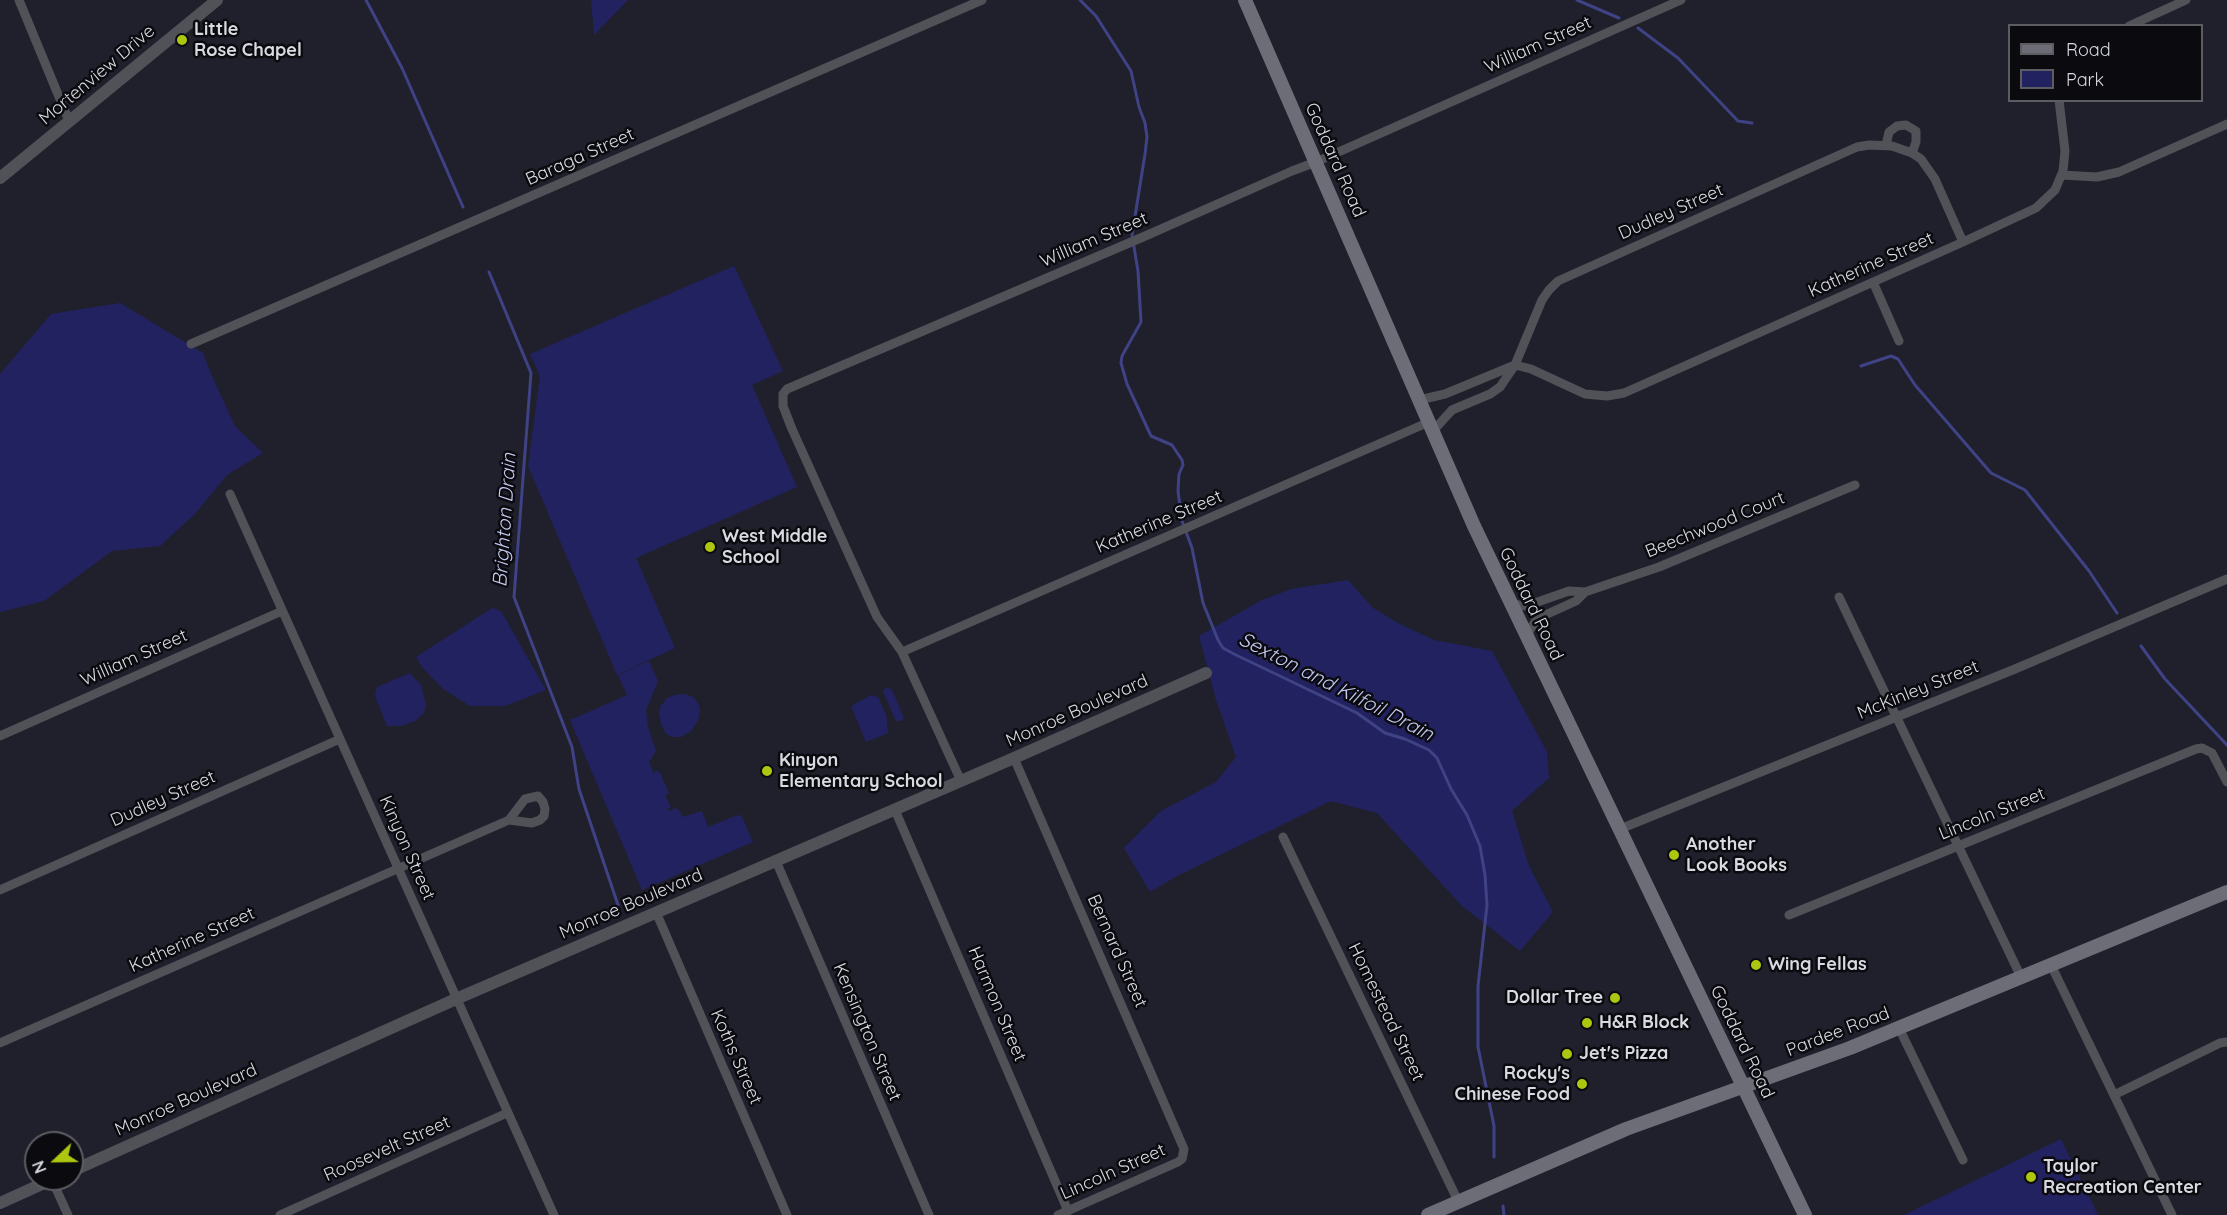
<!DOCTYPE html>
<html>
<head>
<meta charset="utf-8">
<style>
	body { margin:0 }
	#map { position:relative; width:2227px; height:1215px; overflow:hidden; background:#1f202c; font-family:Quicksand,sans-serif }
	canvas { display:block }
	.legend { position:absolute; left:2008px; top:24px; width:195px; height:78px; box-sizing:border-box; background:#0a0a0f; border:2px solid #5c5d63; margin:0; padding:8px 10px; list-style:none; font-size:18px; color:#d8dae2 }
	.legend li { display:flex; align-items:center; gap:12px; height:30px }
	.legend b { width:30px; border:2px solid #5c5d63 }
	.north { position:absolute; left:24px; top:1131px; width:60px; height:60px; box-sizing:border-box; background:#0a0a0f; border:2px solid #5c5d63; border-radius:50%; rotate:248deg; font-size:16px; font-weight:700; line-height:24px; text-align:center; color:#d8dae2 }
	.north::after { content:''; display:block; margin:auto; width:21px; height:27px; background:#adc60f; clip-path:polygon(50% 0,100% 100%,50% 72%,0 100%) }
</style>
</head>
<body>
<div id="map">
<canvas width="2227" height="1215"></canvas>
<ul class="legend">
<li><b style="height:8px;background:#6c6d77"></b>Road</li>
<li><b style="height:16px;background:#232260"></b>Park</li>
</ul>
<div class="north">N</div>
</div>
<script>
const ctx = document.querySelector('canvas').getContext('2d');
ctx.lineJoin = 'round';
function fill(path, color) {
  ctx.fillStyle = color;
  ctx.fill(path, 'evenodd');
}
function shape(rows) {
  const path = new Path2D();
  for (const r of rows) {
    path.moveTo(r[0], r[1]);
    for (let i = 2; i < r.length; i += 2) path.lineTo(r[i], r[i + 1]);
  }
  return path;
}
function stroke(path, color, width, dash) {
  ctx.strokeStyle = color;
  ctx.lineWidth = width;
  ctx.lineCap = dash ? 'butt' : 'round';
  ctx.setLineDash(dash || []);
  ctx.stroke(path);
}
function label(font, color, halo, rows, align = 'center') {
  ctx.font = font + ' Quicksand,sans-serif';
  ctx.lineWidth = 5;
  ctx.setLineDash([]);
  ctx.textBaseline = 'middle';
  ctx.strokeStyle = halo;
  ctx.fillStyle = color;
  for (const [text, x, y, turn = 0] of rows) {
    ctx.save();
    ctx.translate(x, y);
    ctx.rotate((+turn || 0) * Math.PI / 180);
    ctx.textAlign = isNaN(turn) ? turn : align;
    if (halo) ctx.strokeText(text, 0, 0);
    ctx.fillText(text, 0, 0);
    ctx.restore();
  }
}
const green = shape([
	[591,0,628,0,594,35],
	[734,266,783,371,752,385,797,487,636,558,675,648,617,675,528,466,540,376,530,354],
	[120,303,203,353,212,376,235,426,263,453,227,475,195,514,160,546,112,551,44,601,0,612,0,374,51,314],
	[1348,580,1373,608,1398,623,1434,640,1492,651,1547,752,1549,778,1512,811,1529,866,1553,912,1520,951,1462,906,1377,813,1331,801,1177,876,1150,892,1124,848,1161,811,1216,782,1236,757,1216,700,1199,636,1260,601,1291,589],
	[492,608,501,611,546,690,505,706,470,706,443,689,421,666,416,657],
	[649,661,658,681,646,710,648,727,656,751,649,762,654,773,656,770,660,773,669,793,665,795,671,807,668,809,668,811,677,808,683,817,702,811,708,827,738,815,742,817,753,842,642,890,570,720,627,695,618,675],
	[410,673,421,685,426,705,424,713,415,721,401,726,387,726,375,696,377,687],
	[889,687,893,692,904,718,901,721,896,721,884,694,883,690],
	[685,694,693,697,698,703,700,710,698,721,691,731,681,737,673,737,666,734,662,726,659,715,660,707,667,698,675,695],
	[871,695,878,697,886,715,888,733,866,742,851,706],
	[2061,1139,2098,1215,1904,1215]
]);
const stream = shape([
	[366,0,402,68,463,207],
	[1080,0,1096,16,1131,71,1139,107,1145,123,1147,137,1145,154,1132,235,1138,271,1141,322,1122,356,1121,363,1127,384,1151,436,1172,445,1182,460,1183,465,1179,474,1178,491,1182,521,1192,548,1203,603,1218,640,1223,648,1234,654,1357,713,1385,733,1405,739,1429,750,1437,758,1451,789,1467,815,1480,846,1485,875,1487,905,1478,986,1478,1047,1494,1126,1494,1157],
	[1577,0,1619,18],
	[1638,28,1678,58,1738,121,1752,123],
	[489,272,531,373,514,597,572,747,579,789,618,905],
	[1861,366,1891,356,1898,359,1915,385,1991,473,2025,490,2089,571,2117,613],
	[2141,646,2165,679,2227,745],
	[1503,1206,1504,1215]
]);
const minor = shape([
	[19,0,69,121],
	[2129,26,2186,0],
	[1886,145,1889,132,1897,126,1906,125,1916,131,1916,142,1912,153],
	[2062,175,2097,177,2119,172,2227,124],
	[1963,242,1935,179,1921,159,1912,153,1892,146,1869,145,1857,147,1558,281,1549,290,1542,300,1515,365,1531,369,1585,394,1607,396,1624,393,1963,242,2036,208,2055,190,2063,171,2065,151,2059,100],
	[1873,282,1899,341],
	[191,344,982,0],
	[1419,400,1445,394,1515,365,1500,387,1490,394,1452,410,1433,431],
	[230,494,554,1215],
	[1585,592,1659,567,1855,485],
	[1839,597,2021,977],
	[1512,604,1526,606,1569,591,1585,592,1576,601,1543,616,1535,622,1526,636],
	[902,652,1429,422],
	[0,736,282,611],
	[1014,758,1184,1149,1182,1159,1178,1162,1058,1215],
	[961,781,902,652,877,617,792,429,783,406,783,394,787,389,1143,237,1292,171,1316,162,1681,0],
	[895,810,1068,1211],
	[1620,829,2015,669,2227,579],
	[1283,837,1458,1201],
	[776,861,929,1215],
	[0,890,340,739],
	[656,912,787,1215],
	[1789,915,2196,749,2202,748,2212,753,2227,782],
	[2051,965,2172,1215],
	[1899,1028,1963,1160],
	[0,1043,509,820,532,823,540,820,544,816,545,809,543,802,538,796,525,799,509,820],
	[2114,1095,2220,1043,2227,1042],
	[52,1180,68,1215],
	[280,1215,507,1113]
]);
const tertiary = shape([
	[0,178,217,0],
	[72,1171,456,999,1014,758,1206,673],
	[0,1203,53,1179]
]);
const secondary = shape([
	[1245,0,1474,526,1805,1215],
	[1428,1215,1626,1129,1850,1048,2227,892]
]);
const markers = [
	[182,40,6,"#adc60f"],
	[710,547,6,"#adc60f"],
	[767,771,6,"#adc60f"],
	[1674,855,6,"#adc60f"],
	[1756,965,6,"#adc60f"],
	[1615,998,6,"#adc60f"],
	[1587,1023,6,"#adc60f"],
	[1567,1054,6,"#adc60f"],
	[1582,1084,6,"#adc60f"],
	[2031,1177,6,"#adc60f"]
];
const poiNames = [
	["Little",194,30],
	["Rose Chapel",194,51],
	["West Middle",722,537],
	["School",722,558],
	["Kinyon",779,761],
	["Elementary School",779,782],
	["Another",1686,845],
	["Look Books",1686,866],
	["Wing Fellas",1768,965],
	["Dollar Tree",1603,998,"right"],
	["H&R Block",1599,1023],
	["Jet's Pizza",1579,1054],
	["Rocky's",1570,1074,"right"],
	["Chinese Food",1570,1095,"right"],
	["Taylor",2043,1167],
	["Recreation Center",2043,1188]
];
const streetNames = [
	["William Street",1538,45,-24],
	["Mortenview Drive",97,75,-40],
	["Baraga Street",580,157,-24],
	["Goddard Road",1335,160,66],
	["Dudley Street",1671,212,-24],
	["William Street",1094,240,-23],
	["Katherine Street",1871,265,-24],
	["Katherine Street",1159,522,-23],
	["Beechwood Court",1715,525,-22],
	["Goddard Road",1531,604,64],
	["William Street",134,658,-24],
	["McKinley Street",1918,690,-22],
	["Monroe Boulevard",1077,711,-24],
	["Dudley Street",163,799,-24],
	["Lincoln Street",1992,814,-22],
	["Kinyon Street",407,848,66],
	["Monroe Boulevard",631,904,-23],
	["Katherine Street",192,940,-24],
	["Bernard Street",1117,951,66],
	["Harmon Street",997,1004,67],
	["Homestead Street",1386,1012,64],
	["Kensington Street",867,1032,67],
	["Pardee Road",1838,1032,-21],
	["Goddard Road",1742,1042,64],
	["Koths Street",736,1057,66],
	["Monroe Boulevard",186,1100,-24],
	["Roosevelt Street",387,1149,-24],
	["Lincoln Street",1113,1172,-24]
];
const waterNames = [
	["Brighton Drain",505,520,-86],
	["Sexton and Kilfoil Drain",1336,687,27]
];
fill(green, '#232260');
stroke(stream, '#3f4285', 3);
stroke(minor, '#515258', 9);
stroke(tertiary, '#515258', 12);
stroke(secondary, '#6c6d77', 14);
for (const [x, y, r, color] of markers) {
  const dot = new Path2D();
  dot.arc(x, y, r, 0, 2 * Math.PI);
  ctx.fillStyle = color;
  ctx.fill(dot);
  stroke(dot, '#0a0a0f', 2);
}
label('bold 18px', '#d8dae2', '#0a0a0f', poiNames, 'left');
label('18px', '#d8dae2', '#0a0a0f', streetNames);
label('italic 20px', '#c3c9f1', '#0a0a0f', waterNames);
</script>
</body>
</html>
